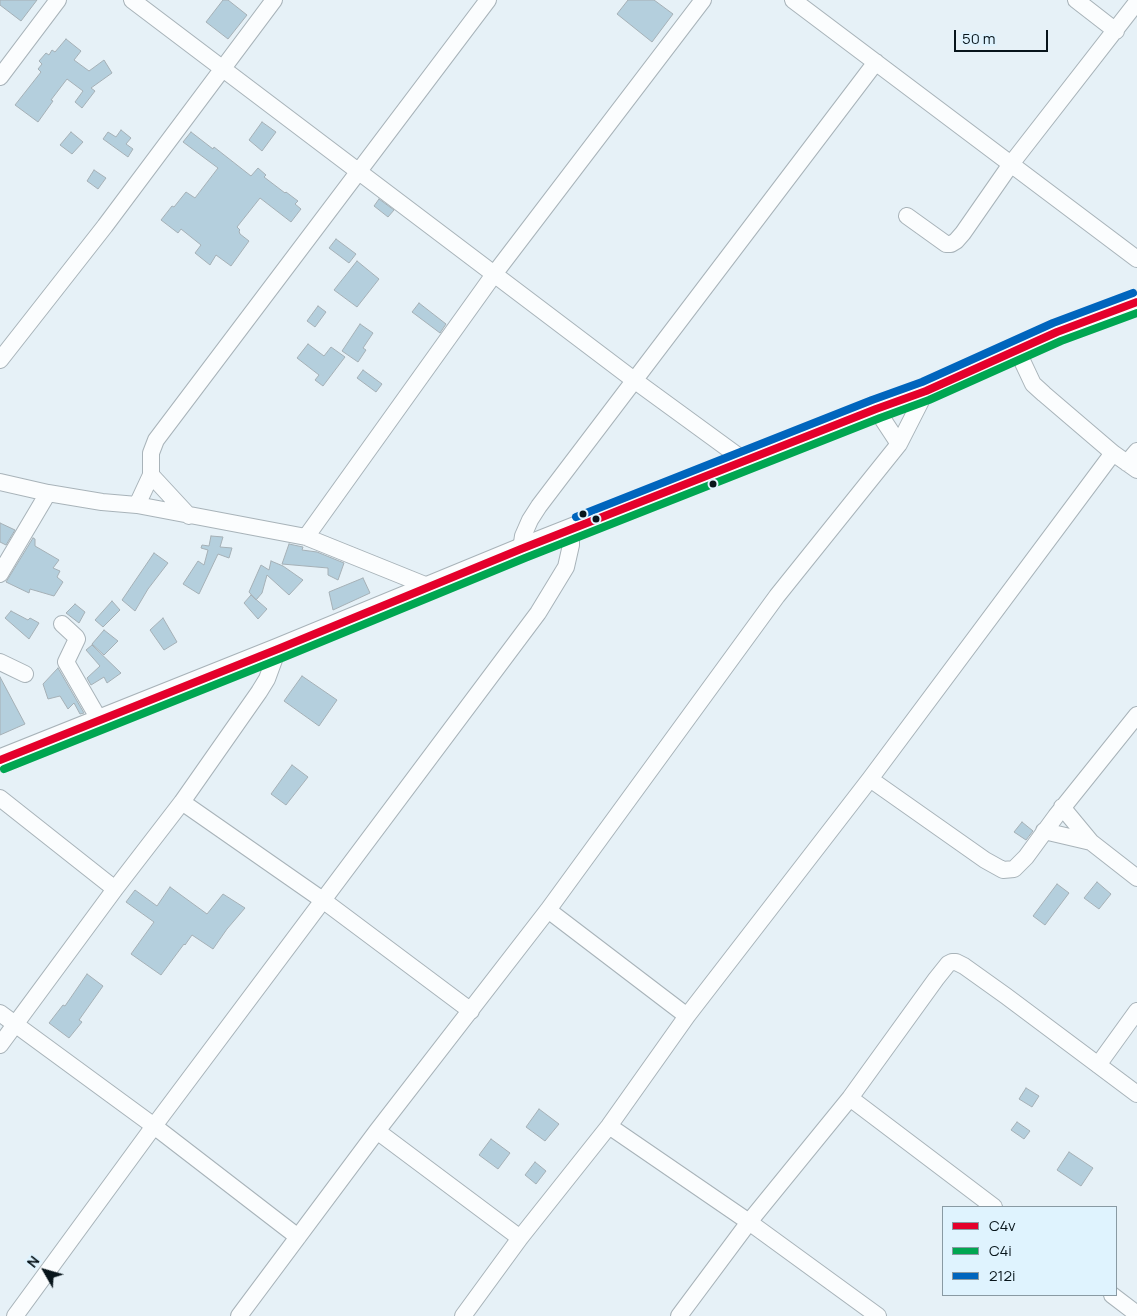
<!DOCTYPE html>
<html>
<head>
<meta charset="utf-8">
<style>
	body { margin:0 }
	#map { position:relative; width:1137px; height:1316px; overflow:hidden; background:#e6f1f7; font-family:Manrope,sans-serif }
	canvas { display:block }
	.legend { position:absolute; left:942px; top:1206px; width:175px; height:90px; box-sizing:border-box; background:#dff3fe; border:1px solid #899aa3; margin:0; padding:6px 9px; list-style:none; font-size:15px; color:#08151b }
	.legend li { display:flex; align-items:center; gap:10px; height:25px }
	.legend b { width:25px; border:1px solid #899aa3 }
	.north { position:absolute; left:20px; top:1246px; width:50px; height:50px; -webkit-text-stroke:4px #dff3fe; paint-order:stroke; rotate:308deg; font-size:14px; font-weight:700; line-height:20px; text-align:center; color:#08151b }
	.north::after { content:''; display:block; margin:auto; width:18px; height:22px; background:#08151b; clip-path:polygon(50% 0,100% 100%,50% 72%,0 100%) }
	.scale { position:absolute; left:954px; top:30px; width:94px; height:22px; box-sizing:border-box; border:2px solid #08151b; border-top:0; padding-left:6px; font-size:15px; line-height:18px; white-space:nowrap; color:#08151b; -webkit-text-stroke:4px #dff3fe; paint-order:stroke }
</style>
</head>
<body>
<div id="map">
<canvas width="1137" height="1316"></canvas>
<ul class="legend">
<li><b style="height:6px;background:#e4002b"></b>C4v</li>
<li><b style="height:6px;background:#00a651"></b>C4i</li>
<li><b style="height:6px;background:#0065bd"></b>212i</li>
</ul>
<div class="north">N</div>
<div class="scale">50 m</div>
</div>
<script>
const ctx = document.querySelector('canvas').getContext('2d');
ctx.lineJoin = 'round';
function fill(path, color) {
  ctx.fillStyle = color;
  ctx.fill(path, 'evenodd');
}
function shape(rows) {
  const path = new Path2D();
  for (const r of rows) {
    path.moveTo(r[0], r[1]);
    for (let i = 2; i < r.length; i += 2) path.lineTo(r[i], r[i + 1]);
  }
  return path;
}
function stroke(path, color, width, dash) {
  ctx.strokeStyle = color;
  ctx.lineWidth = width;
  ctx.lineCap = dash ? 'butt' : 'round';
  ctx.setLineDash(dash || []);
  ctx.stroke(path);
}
const building = shape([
	[0,0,37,0,21,21,0,5,0,0],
	[223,0,228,0,247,15,228,39,206,22,223,0],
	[628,0,654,0,673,14,652,42,617,14,628,0],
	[66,39,81,51,74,60,89,71,104,60,112,73,91,88,95,91,82,108,75,102,83,91,67,79,51,100,53,101,38,122,15,105,41,72,38,69,42,64,39,61,46,53,49,55,52,50,55,52,66,39],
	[262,122,276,132,262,151,249,140,262,122],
	[121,130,131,138,126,144,133,149,128,157,103,139,108,132,116,137,121,130],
	[71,132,83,142,72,154,60,145,71,132],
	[191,132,213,149,214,147,251,176,258,168,266,175,264,177,285,193,286,192,298,201,295,204,301,209,291,222,260,198,237,227,240,230,239,231,240,234,249,241,231,266,216,255,210,265,195,253,201,245,181,229,178,233,161,220,172,206,174,207,186,192,195,198,218,168,183,142,191,132],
	[94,170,106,178,98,189,87,181,94,170],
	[379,199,394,210,388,217,374,206,379,199],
	[336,239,356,254,349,263,329,248,336,239],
	[357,261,379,279,357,307,334,290,357,261],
	[419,303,446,324,440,333,412,312,419,303],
	[318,306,326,312,315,327,307,321,318,306],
	[360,324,373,333,363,348,366,350,358,362,342,351,360,324],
	[308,344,324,356,331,347,345,357,323,386,315,380,319,375,297,358,308,344],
	[363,370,382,384,376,392,357,378,363,370],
	[0,523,15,530,6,545,0,542,0,523],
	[211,536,223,537,220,547,232,548,229,558,218,554,199,594,183,584,198,561,204,565,208,550,201,548,202,545,209,546,211,536],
	[33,538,35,539,35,546,59,560,53,568,60,571,57,577,63,582,54,596,30,589,29,593,6,582,33,538],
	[289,544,303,547,302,550,317,552,344,563,338,580,328,575,328,568,282,564,289,544],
	[154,553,168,563,148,589,135,611,122,600,154,553],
	[271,561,283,566,303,580,289,595,267,575,262,593,256,600,249,592,261,565,269,570,271,561],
	[363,578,370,593,333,610,329,592,363,578],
	[251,595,267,609,258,619,244,603,251,595],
	[112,601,120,610,103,627,95,620,112,601],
	[75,604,85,612,79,623,66,613,75,604],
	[11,611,28,620,30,618,39,623,29,639,5,618,11,611],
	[163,618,177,642,164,650,150,630,163,618],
	[104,630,118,641,104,655,92,644,104,630],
	[92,645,121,673,107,683,104,677,91,685,87,678,100,666,86,650,92,645],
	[58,668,84,713,80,714,74,703,68,709,60,696,48,699,43,684,58,668],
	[302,676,337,700,319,726,284,701,302,676],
	[0,677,25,724,0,735,0,677],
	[292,765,308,777,286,805,271,794,292,765],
	[1022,822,1033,831,1026,840,1014,832,1022,822],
	[1097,882,1111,894,1099,909,1084,898,1097,882],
	[1057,884,1069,893,1045,925,1033,916,1057,884],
	[170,887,207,914,223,894,245,908,227,929,213,949,192,935,185,945,184,944,161,975,131,954,154,922,126,902,135,890,157,906,170,887],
	[87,974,103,986,79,1020,82,1022,69,1038,49,1023,63,1005,65,1006,87,974],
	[1026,1088,1039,1096,1032,1107,1019,1099,1026,1088],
	[539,1109,559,1124,545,1141,526,1127,539,1109],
	[1017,1122,1030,1131,1024,1139,1011,1130,1017,1122],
	[491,1139,510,1153,498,1169,479,1155,491,1139],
	[1069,1152,1093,1168,1081,1186,1057,1170,1069,1152],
	[535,1162,546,1171,536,1184,525,1175,535,1162]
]);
const minor = shape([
	[132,0,634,380,745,461],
	[793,0,1137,259],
	[1076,0,1116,31],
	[0,77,58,0],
	[907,216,946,244,951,244,956,241,963,233,1011,164,1137,2],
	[1017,350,1033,384,1044,394,1113,453,1137,470],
	[0,360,105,226,274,0],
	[876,409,899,444],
	[1127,463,1137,451],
	[151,475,189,516],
	[0,482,48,493,102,502,137,505,306,537,430,587],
	[137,505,151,475,151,453,156,440,488,0],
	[306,537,495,273,703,0],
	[521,549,523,536,530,520,539,506,876,62],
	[0,574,48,493],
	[62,624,76,637,77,639,66,662,100,721],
	[0,662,25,674],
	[870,779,985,860,1003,870,1014,869,1026,857,1056,816,1137,715],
	[0,798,115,889],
	[182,802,324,901,471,1011],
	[1062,807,1091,842,1137,878],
	[1044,831,1091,842],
	[548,910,687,1016],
	[0,1013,154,1126,298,1237],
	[0,1045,115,889,182,802,259,692,267,679,278,649],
	[1098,1065,1137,1011],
	[850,1098,994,1207],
	[609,1126,749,1222,878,1316],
	[377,1131,520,1238],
	[1112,1295,1137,1314],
	[15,1316,154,1126,538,613,566,567,571,545,571,529],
	[239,1316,377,1131,548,910,777,596,899,444,926,391],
	[463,1316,520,1238,609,1126,687,1016,870,779,1113,453],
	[679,1316,749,1222,850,1098,936,979,948,964,952,962,956,962,964,966,1006,996,1137,1094]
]);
const major = shape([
	[0,760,278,649,521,549,876,409,926,391,1057,332,1137,302]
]);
const bus1 = shape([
	[0,760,278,649,521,549,876,409,926,391,1057,332,1137,302]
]);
const bus2 = shape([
	[4,769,282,658,525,558,880,418,929,400,1061,341,1137,313]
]);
const bus3 = shape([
	[576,517,872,400,922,382,1053,323,1133,293]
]);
const markers = [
	[713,484,4.5,"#08151b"],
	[583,514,4.5,"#08151b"],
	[596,519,4.5,"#08151b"]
];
fill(building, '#b4cfdd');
stroke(building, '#a5b0b6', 1);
stroke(minor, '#a8b3b9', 18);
stroke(major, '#a8b3b9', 23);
stroke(minor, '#fbfdfe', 16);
stroke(major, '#fbfdfe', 21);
stroke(bus1, '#e4002b', 8);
stroke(bus2, '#00a651', 8);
stroke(bus3, '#0065bd', 8);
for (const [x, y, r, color] of markers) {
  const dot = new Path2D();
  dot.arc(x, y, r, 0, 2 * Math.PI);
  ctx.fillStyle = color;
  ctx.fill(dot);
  stroke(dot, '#dff3fe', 2);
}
</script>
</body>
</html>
